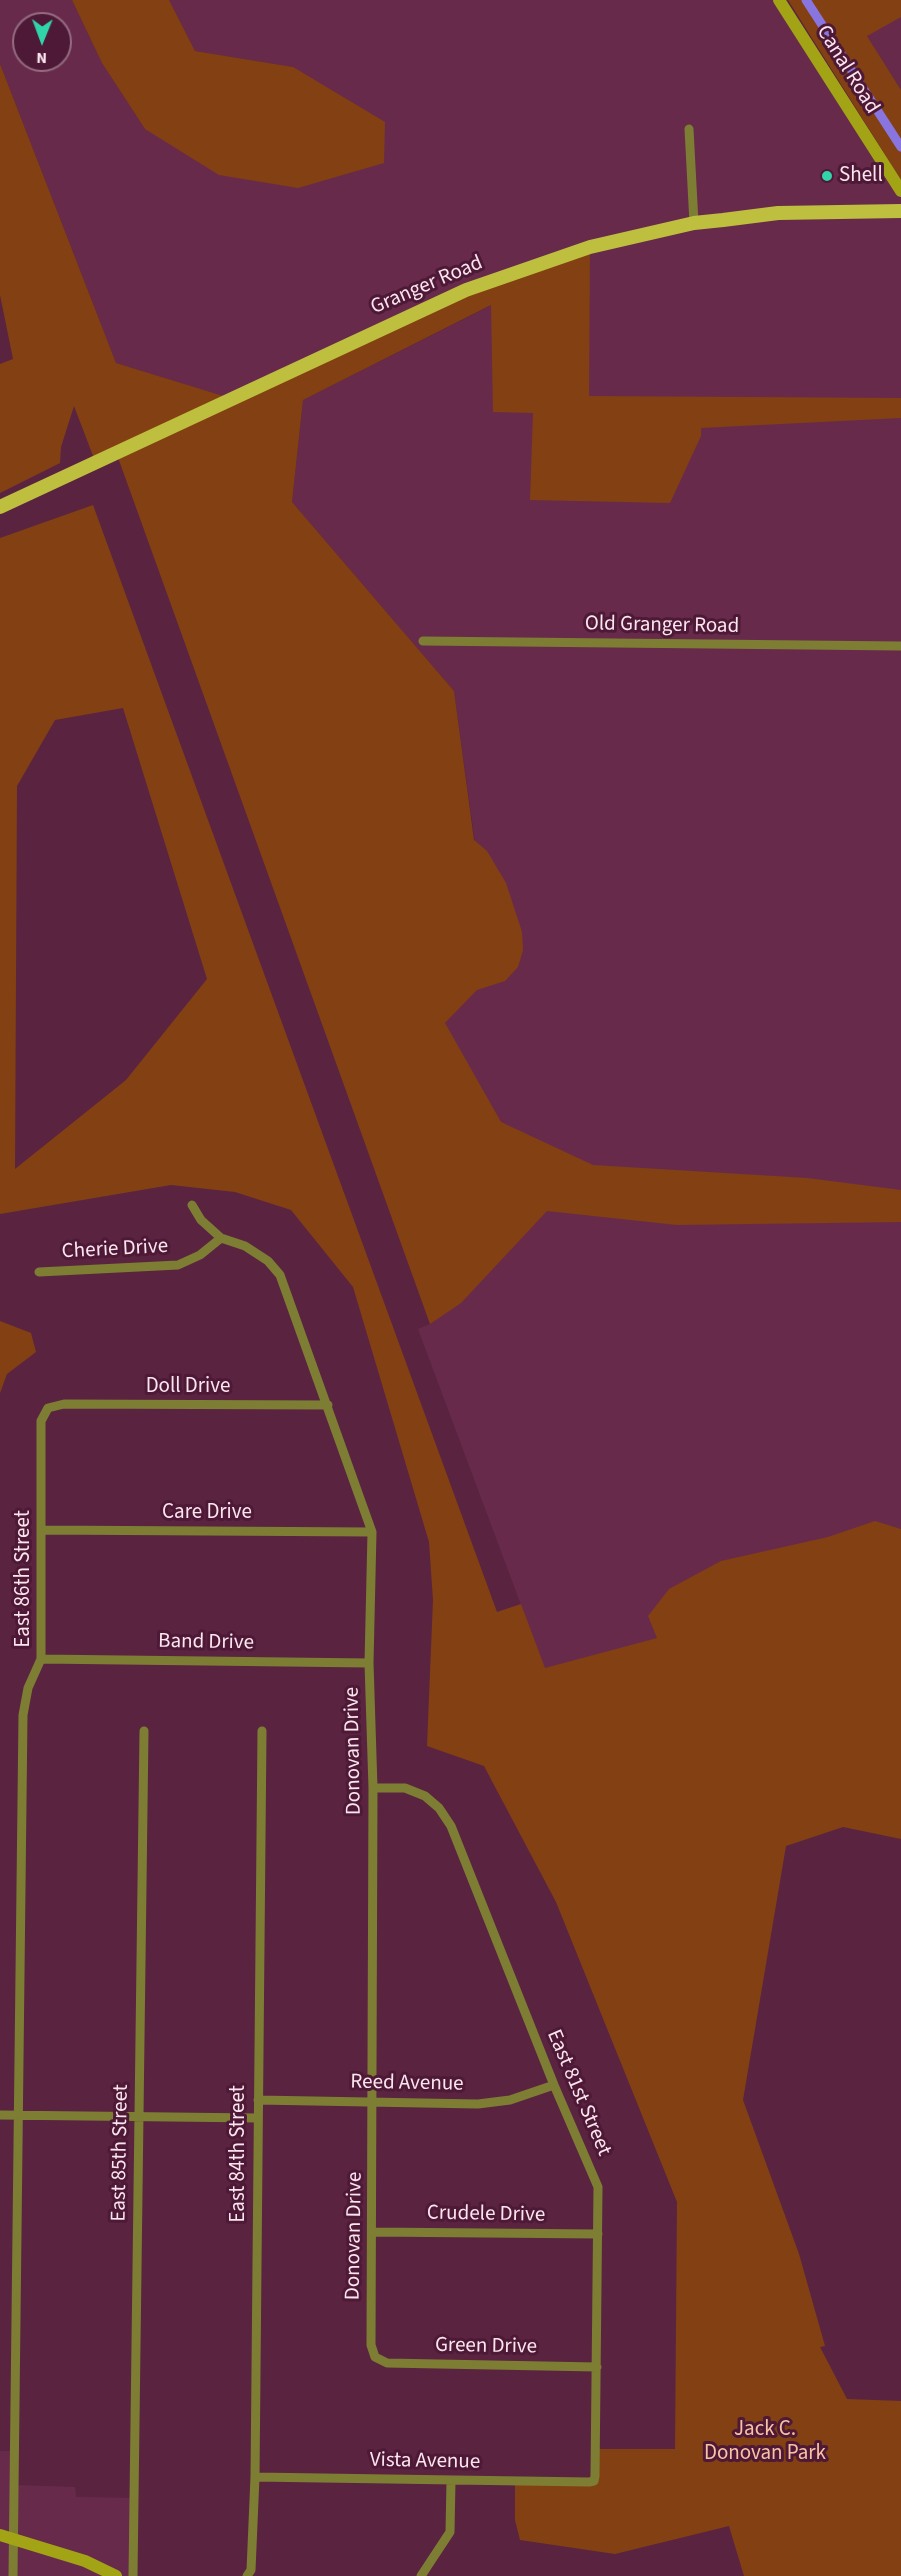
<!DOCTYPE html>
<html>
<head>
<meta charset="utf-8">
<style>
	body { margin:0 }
	#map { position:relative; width:901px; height:2576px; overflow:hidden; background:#5a2440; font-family:"Source Sans 3",sans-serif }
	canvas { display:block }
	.north { position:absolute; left:12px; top:12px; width:60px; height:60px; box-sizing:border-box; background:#4e1936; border:2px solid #936b80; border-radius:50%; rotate:181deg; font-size:16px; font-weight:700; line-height:24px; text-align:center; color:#fbe5ee }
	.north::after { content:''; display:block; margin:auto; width:21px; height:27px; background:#31d4a9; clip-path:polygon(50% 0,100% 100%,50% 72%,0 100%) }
</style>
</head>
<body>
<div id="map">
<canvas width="901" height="2576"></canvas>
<div class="north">N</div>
</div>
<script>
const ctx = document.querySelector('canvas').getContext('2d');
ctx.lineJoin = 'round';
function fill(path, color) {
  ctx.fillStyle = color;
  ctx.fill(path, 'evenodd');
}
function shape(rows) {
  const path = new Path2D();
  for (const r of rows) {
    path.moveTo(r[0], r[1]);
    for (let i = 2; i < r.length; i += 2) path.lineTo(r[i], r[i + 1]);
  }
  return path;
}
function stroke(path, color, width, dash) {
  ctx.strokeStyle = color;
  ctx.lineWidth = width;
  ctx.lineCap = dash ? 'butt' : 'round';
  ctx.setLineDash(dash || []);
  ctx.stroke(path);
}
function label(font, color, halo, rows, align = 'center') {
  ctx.font = font + ' "Source Sans 3",sans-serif';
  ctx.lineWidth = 6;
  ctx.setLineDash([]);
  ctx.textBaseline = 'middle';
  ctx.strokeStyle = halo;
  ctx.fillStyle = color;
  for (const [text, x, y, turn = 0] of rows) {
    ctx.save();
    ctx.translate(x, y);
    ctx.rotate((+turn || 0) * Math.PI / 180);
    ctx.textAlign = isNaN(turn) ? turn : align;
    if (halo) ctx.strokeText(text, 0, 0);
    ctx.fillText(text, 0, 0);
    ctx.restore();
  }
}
const built = shape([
	[0,0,72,0,102,63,145,129,293,67,195,51,169,0,779,0,901,191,901,1571,545,1669,418,1329,430,1324,397,1073,493,973,454,691,292,502,303,400,492,305,230,398,116,363,0,64],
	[24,24,60,24,60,60,24,60],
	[901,0,901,90,867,36],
	[0,2451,15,2451,15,2485,75,2487,76,2497,134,2498,133,2576,0,2576]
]);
const green = shape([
	[72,0,169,0,195,51,293,67,385,122,384,163,298,188,219,175,145,129,102,63],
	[788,0,901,0,901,17,867,36,901,90,901,180],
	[0,64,116,363,230,398,466,290,590,247,589,396,901,398,901,418,701,428,701,436,670,503,530,500,533,413,493,412,491,305,303,400,292,502,454,691,474,840,487,851,506,883,522,932,523,950,518,967,505,981,477,990,445,1023,501,1122,593,1165,807,1178,901,1190,901,1222,677,1225,547,1211,461,1303,430,1324,116,452,95,461,74,406,61,447,60,463,0,493,0,364,13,359,0,295],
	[93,505,497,1612,521,1604,545,1668,657,1638,648,1616,669,1589,721,1561,828,1537,875,1521,901,1529,901,1839,843,1827,786,1846,743,2100,799,2254,825,2346,820,2347,847,2399,901,2401,901,2576,744,2576,729,2526,615,2554,520,2540,515,2520,515,2482,594,2481,596,2449,675,2449,677,2202,556,1902,484,1766,427,1746,433,1600,429,1542,353,1287,291,1210,235,1192,171,1185,0,1214,0,538],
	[123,708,207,979,126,1080,15,1169,17,786,55,720],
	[0,1321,31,1333,36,1352,7,1374,0,1393]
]);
const canal = shape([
	[806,0,901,147]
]);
const street = shape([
	[689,129,694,223],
	[423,641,901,646],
	[192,1205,201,1220,221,1238,245,1246,268,1261,280,1275,372,1532,369,1663,373,1788,371,2345,375,2357,387,2363,597,2367],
	[39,1272,178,1265,200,1255,221,1238],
	[42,1530,372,1532],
	[41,1659,369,1663],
	[258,2100,478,2104,510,2100,554,2085],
	[0,2115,257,2118],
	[373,2232,598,2234],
	[255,2477,589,2482,594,2481,595,2476,598,2187,554,2085,451,1826,439,1808,425,1796,405,1788,373,1788],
	[13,2576,23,1715,28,1688,41,1659,41,1421,48,1408,64,1404,328,1405],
	[133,2576,144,1731],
	[247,2576,251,2570,255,2477,262,1731],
	[421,2576,450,2532,451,2481]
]);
const secondary = shape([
	[779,0,901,191],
	[0,2535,85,2561,116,2576]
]);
const primary = shape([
	[0,507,466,290,590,247,694,223,723,220,778,213,901,211]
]);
const markers = [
	[827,176,6,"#31d4a9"]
];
const streetNames = [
	["Canal Road",847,70,58],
	["Granger Road",427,286,-23],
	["Old Granger Road",662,626,1],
	["Cherie Drive",115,1250,-3],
	["Doll Drive",188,1387],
	["Care Drive",207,1513],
	["East 86th Street",24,1579,-90],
	["Band Drive",206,1643,1],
	["Donovan Drive",354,1751,-91],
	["Reed Avenue",407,2084,1],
	["East 81st Street",578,2093,67],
	["East 85th Street",121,2153,-89],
	["East 84th Street",239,2154,-90],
	["Crudele Drive",486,2215,1],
	["Donovan Drive",355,2236,-89],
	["Green Drive",486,2347,1],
	["Vista Avenue",425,2462,1]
];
const poiNames = [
	["Shell",839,176]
];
const parkNames = [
	["Jack C.",765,2430],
	["Donovan Park",765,2454]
];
fill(built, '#682a4b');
fill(green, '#834013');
stroke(canal, '#8975df', 9);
stroke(street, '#7d7e34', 9);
stroke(secondary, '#a3a316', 12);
stroke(primary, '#bebf3f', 14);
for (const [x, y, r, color] of markers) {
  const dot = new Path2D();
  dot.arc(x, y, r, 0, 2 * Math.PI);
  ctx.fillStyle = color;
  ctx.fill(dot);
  stroke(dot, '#4e1936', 2);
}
label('21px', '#fbe5ee', '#4e1936', streetNames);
label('21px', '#fbe5ee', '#4e1936', poiNames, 'left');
label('21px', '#f9c2a5', '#4e1936', parkNames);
</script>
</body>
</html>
